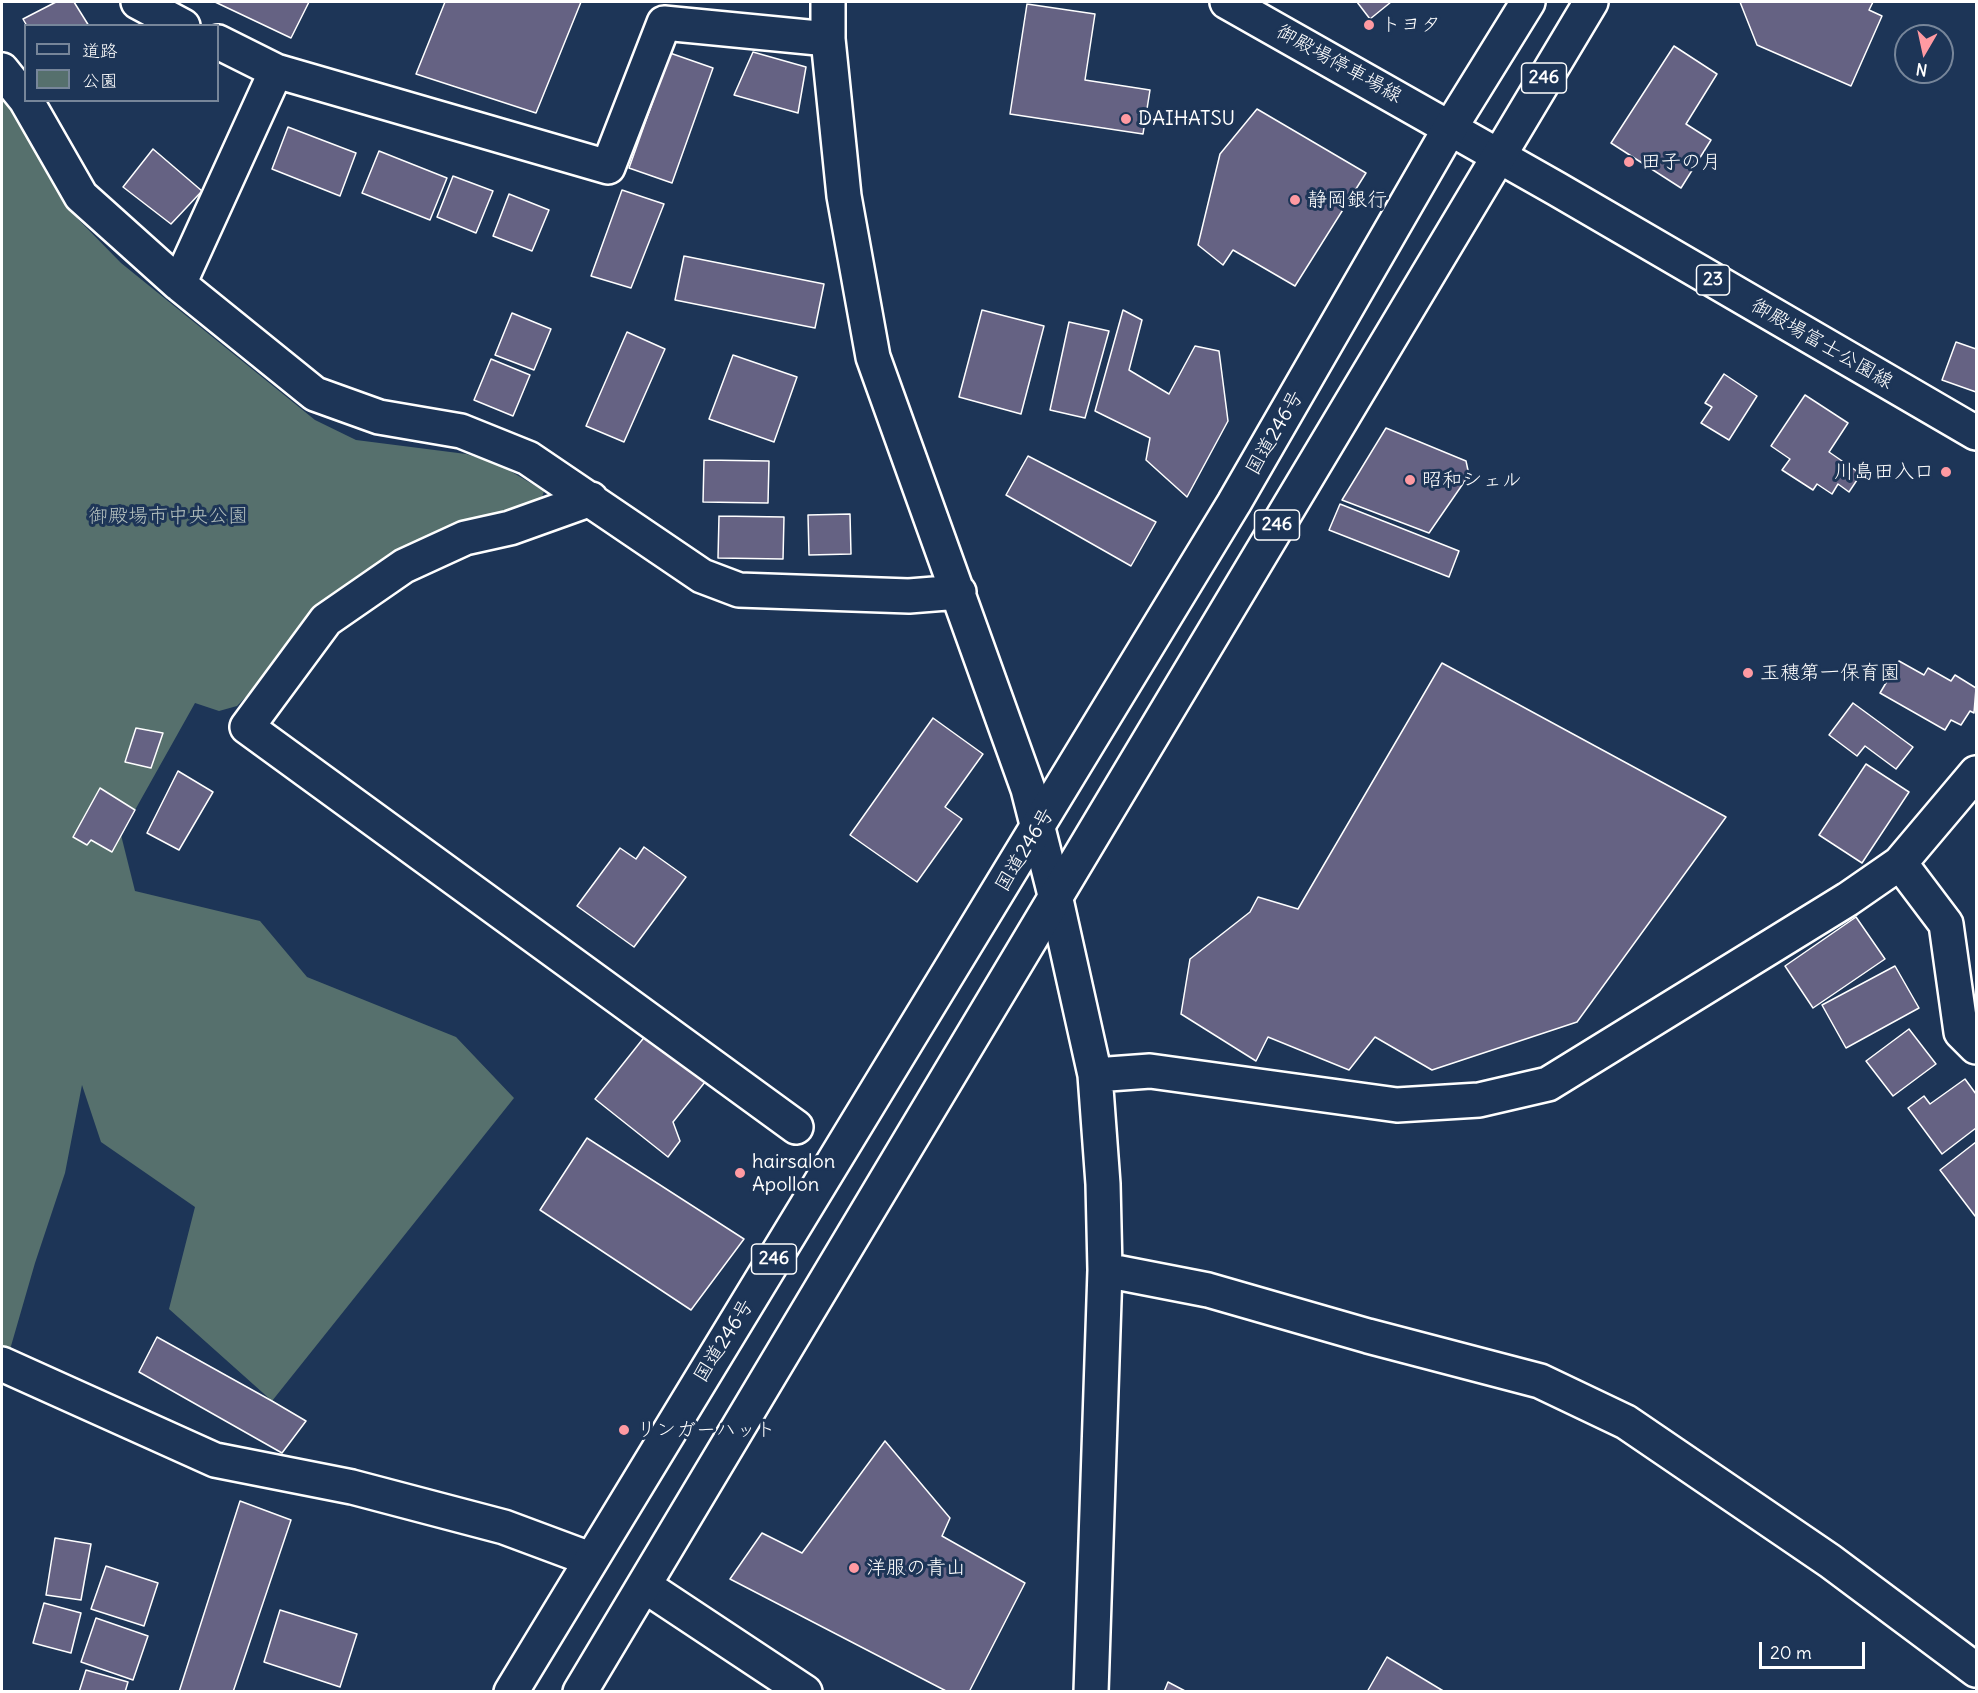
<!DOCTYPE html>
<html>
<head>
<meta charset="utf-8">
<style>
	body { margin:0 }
	#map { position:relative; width:1978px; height:1693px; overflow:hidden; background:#1d3557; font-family:Delius,"Klee One",sans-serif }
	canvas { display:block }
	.frame { position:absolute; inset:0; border:3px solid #fff; pointer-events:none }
	.legend { position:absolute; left:24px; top:24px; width:195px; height:78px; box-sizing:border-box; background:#1d3557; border:2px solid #77869a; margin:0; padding:8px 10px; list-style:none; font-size:18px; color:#fff }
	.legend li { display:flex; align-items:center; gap:12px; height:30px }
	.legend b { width:30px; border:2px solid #77869a }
	.north { position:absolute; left:1894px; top:24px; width:60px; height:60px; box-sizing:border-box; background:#1d3557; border:2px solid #77869a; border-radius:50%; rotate:189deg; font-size:16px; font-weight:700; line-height:24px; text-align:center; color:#fff }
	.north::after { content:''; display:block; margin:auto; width:21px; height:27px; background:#ff9aa2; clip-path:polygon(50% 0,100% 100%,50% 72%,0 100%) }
	.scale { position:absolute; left:1759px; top:1642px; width:106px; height:27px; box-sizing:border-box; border:3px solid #fff; border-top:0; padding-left:8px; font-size:18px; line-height:21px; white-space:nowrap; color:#fff; -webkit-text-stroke:4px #1d3557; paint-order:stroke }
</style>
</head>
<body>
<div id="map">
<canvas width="1978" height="1693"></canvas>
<div class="frame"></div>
<ul class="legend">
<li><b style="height:8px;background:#1d3557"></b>道路</li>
<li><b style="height:16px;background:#56706d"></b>公園</li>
</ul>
<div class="north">N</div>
<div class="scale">20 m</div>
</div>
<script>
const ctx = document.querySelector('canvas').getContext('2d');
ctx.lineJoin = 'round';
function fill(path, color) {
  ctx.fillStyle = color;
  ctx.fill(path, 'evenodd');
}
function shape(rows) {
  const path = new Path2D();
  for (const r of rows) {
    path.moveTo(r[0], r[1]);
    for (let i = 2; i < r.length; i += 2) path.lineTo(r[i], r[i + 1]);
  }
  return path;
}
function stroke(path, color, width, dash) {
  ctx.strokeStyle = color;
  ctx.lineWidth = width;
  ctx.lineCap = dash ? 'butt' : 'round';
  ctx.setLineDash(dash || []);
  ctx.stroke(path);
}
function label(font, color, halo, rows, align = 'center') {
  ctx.font = font + ' Delius,"Klee One",sans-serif';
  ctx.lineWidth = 6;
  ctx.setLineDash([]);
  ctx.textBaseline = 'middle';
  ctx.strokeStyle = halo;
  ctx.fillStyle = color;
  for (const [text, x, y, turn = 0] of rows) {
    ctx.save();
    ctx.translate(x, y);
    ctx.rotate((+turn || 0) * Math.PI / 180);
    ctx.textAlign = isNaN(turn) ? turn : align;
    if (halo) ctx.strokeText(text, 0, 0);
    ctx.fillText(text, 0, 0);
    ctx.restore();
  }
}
const green = shape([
	[2,94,10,104,48,176,74,215,121,263,315,420,356,440,466,454,500,465,544,491,540,504,465,525,263,679,237,706,219,711,195,703,121,835,135,891,260,921,307,977,456,1037,514,1098,272,1401,169,1309,195,1207,101,1142,82,1085,65,1173,35,1263,9,1353,2,1350]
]);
const building = shape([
	[56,2,74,2,89,26,27,26,23,19,56,2],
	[215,2,309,2,291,38,215,2],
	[445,2,581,2,536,113,416,74,445,2],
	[1357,2,1391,2,1370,19,1357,2],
	[1740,2,1873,2,1869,10,1882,16,1851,86,1757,45,1740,2],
	[1027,4,1095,14,1085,80,1150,90,1143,134,1010,114,1027,4],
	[1674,46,1717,74,1686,124,1711,140,1681,188,1611,143,1674,46],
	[753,52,806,67,798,113,734,95,753,52],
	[670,53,713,68,672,183,629,168,670,53],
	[1257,109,1366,173,1295,286,1233,250,1223,265,1198,245,1220,154,1257,109],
	[288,127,356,153,340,196,272,169,288,127],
	[153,149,202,191,171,224,123,187,153,149],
	[379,151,447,178,430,220,362,193,379,151],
	[453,176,493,191,476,233,437,217,453,176],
	[622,190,664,204,631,288,591,276,622,190],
	[509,194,549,210,532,251,493,236,509,194],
	[684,256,824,284,815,328,675,300,684,256],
	[982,310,1044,326,1021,414,959,397,982,310],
	[1123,310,1142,320,1129,370,1169,394,1195,346,1219,351,1228,421,1187,497,1146,460,1150,438,1095,411,1123,310],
	[512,313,551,329,534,370,495,355,512,313],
	[1069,322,1109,331,1085,418,1050,410,1069,322],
	[627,332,665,349,624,442,586,426,627,332],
	[1956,342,1976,349,1976,392,1942,380,1956,342],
	[733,355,797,377,774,442,709,419,733,355],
	[491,359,530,375,513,416,474,400,491,359],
	[1724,374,1757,396,1729,440,1701,423,1712,407,1705,403,1724,374],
	[1805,395,1848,423,1829,452,1861,474,1849,492,1838,484,1832,494,1817,484,1813,490,1782,470,1790,459,1771,446,1805,395],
	[1386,428,1466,461,1469,475,1429,533,1342,500,1386,428],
	[1028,456,1156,522,1131,566,1006,495,1028,456],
	[704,460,769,461,768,503,703,502,704,460],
	[1340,504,1459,551,1449,577,1329,530,1340,504],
	[850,514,851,554,809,555,808,515,850,514],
	[719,516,784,517,783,559,718,558,719,516],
	[1899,661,1924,675,1928,668,1951,681,1955,675,1976,688,1974,713,1970,711,1961,725,1951,720,1945,730,1880,693,1899,661],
	[1442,663,1726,817,1577,1022,1432,1070,1375,1037,1349,1070,1268,1037,1256,1061,1181,1014,1190,959,1250,912,1258,897,1298,909,1442,663],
	[1853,703,1913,747,1896,769,1865,746,1857,756,1829,735,1853,703],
	[933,718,983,754,945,807,962,819,917,882,850,835,933,718],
	[136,728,163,733,151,768,125,762,136,728],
	[1866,764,1909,792,1862,863,1819,835,1866,764],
	[178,771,213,792,179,850,147,833,178,771],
	[100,788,135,810,112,852,91,840,87,845,73,837,100,788],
	[644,847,686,877,634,947,577,906,620,848,636,859,644,847],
	[1856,917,1885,959,1813,1008,1785,966,1856,917],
	[1895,966,1919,1008,1846,1048,1822,1005,1895,966],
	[1909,1029,1936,1064,1893,1096,1866,1061,1909,1029],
	[646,1035,705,1082,673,1122,680,1141,668,1157,595,1099,646,1035],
	[1965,1079,1976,1094,1976,1128,1942,1154,1908,1108,1924,1096,1930,1104,1965,1079],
	[587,1138,744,1239,691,1310,540,1210,587,1138],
	[1976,1142,1976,1216,1975,1216,1940,1170,1976,1142],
	[157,1337,272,1401,306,1421,282,1453,139,1372,157,1337],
	[885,1441,950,1518,942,1536,1025,1583,969,1692,948,1692,730,1579,762,1533,802,1553,885,1441],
	[240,1501,291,1520,233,1692,179,1692,240,1501],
	[55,1538,91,1544,81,1600,46,1595,55,1538],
	[106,1566,158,1583,144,1626,91,1609,106,1566],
	[44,1603,81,1613,71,1653,33,1643,44,1603],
	[280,1610,357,1634,340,1687,264,1662,280,1610],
	[96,1618,148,1636,133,1680,81,1662,96,1618],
	[1387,1657,1445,1692,1367,1692,1387,1657],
	[86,1670,128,1682,125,1692,79,1692,86,1670],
	[1168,1682,1187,1692,1164,1692,1168,1682]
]);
const minor = shape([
	[138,2,183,26],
	[828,2,828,39,844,196,873,357,1028,789,1055,895,1095,1075,1103,1184,1105,1270,1091,1692],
	[218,42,276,71,608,167,664,23,828,39],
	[2,70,26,100],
	[26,100,81,196,179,284,315,394,379,417,461,431,528,458,702,576,739,590,909,596,959,592],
	[179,284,276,71],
	[591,499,510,528,465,538,404,566,326,620,247,727,796,1127],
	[1900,863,1946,924,1961,1032,1976,1047],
	[1095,1075,1150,1071,1397,1105,1479,1100,1548,1084,1848,899,1900,863,1976,773],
	[1105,1270,1208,1290,1368,1336,1540,1381,1626,1422,1830,1561,1976,1670],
	[2,1364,215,1460,352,1487,504,1527,590,1559],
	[645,1586,805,1692]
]);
const major = shape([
	[1227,2,1557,189,1976,433]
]);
const highway = shape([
	[511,1692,1234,503,1450,128,1528,2],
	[580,1692,1591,2]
]);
const markers = [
	[1369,25,6,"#ff9aa2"],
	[1126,119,6,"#ff9aa2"],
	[1629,162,6,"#ff9aa2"],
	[1295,200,6,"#ff9aa2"],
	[1946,472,6,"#ff9aa2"],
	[1410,480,6,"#ff9aa2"],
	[1748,673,6,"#ff9aa2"],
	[740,1173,6,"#ff9aa2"],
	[624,1430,6,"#ff9aa2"],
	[854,1568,6,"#ff9aa2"]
];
const shields = [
	[1544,78,45],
	[1713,280,33],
	[1277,525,45],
	[774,1259,45]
];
const shieldNames = [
	["246",1544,78],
	["23",1713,280],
	["246",1277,525],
	["246",774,1259]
];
const poiNames = [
	["トヨタ",1381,25],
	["DAIHATSU",1138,119],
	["田子の月",1641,162],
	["静岡銀行",1307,200],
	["川島田入口",1934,472,"right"],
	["昭和シェル",1422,480],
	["玉穂第一保育園",1760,673],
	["hairsalon",752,1162],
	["Apollon",752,1185],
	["リンガーハット",636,1430],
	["洋服の青山",866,1568]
];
const streetNames = [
	["御殿場停車場線",1339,64,29],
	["御殿場富士公園線",1822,344,30],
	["国道246号",1275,433,-60],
	["国道246号",1025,850,-59],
	["国道246号",724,1341,-58]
];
const parkNames = [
	["御殿場市中央公園",168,516]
];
fill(green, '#56706d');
fill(building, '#656283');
stroke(building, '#fff', 1.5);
stroke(minor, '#fff', 38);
stroke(major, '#fff', 38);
stroke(highway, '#fff', 38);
stroke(minor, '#1d3557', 33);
stroke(major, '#1d3557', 33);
stroke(highway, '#1d3557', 33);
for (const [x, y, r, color] of markers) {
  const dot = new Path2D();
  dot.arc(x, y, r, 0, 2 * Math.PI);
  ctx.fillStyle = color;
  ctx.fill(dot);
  stroke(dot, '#1d3557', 2);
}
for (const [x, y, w] of shields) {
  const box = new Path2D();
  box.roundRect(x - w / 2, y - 15, w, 30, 4.5);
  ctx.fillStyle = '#1d3557';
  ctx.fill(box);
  stroke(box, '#fff', 1.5);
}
label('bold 18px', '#fff', null, shieldNames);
label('20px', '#fff', '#1d3557', poiNames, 'left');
label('20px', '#fff', '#1d3557', streetNames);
label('20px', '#b3bfbd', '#1d3557', parkNames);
</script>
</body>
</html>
